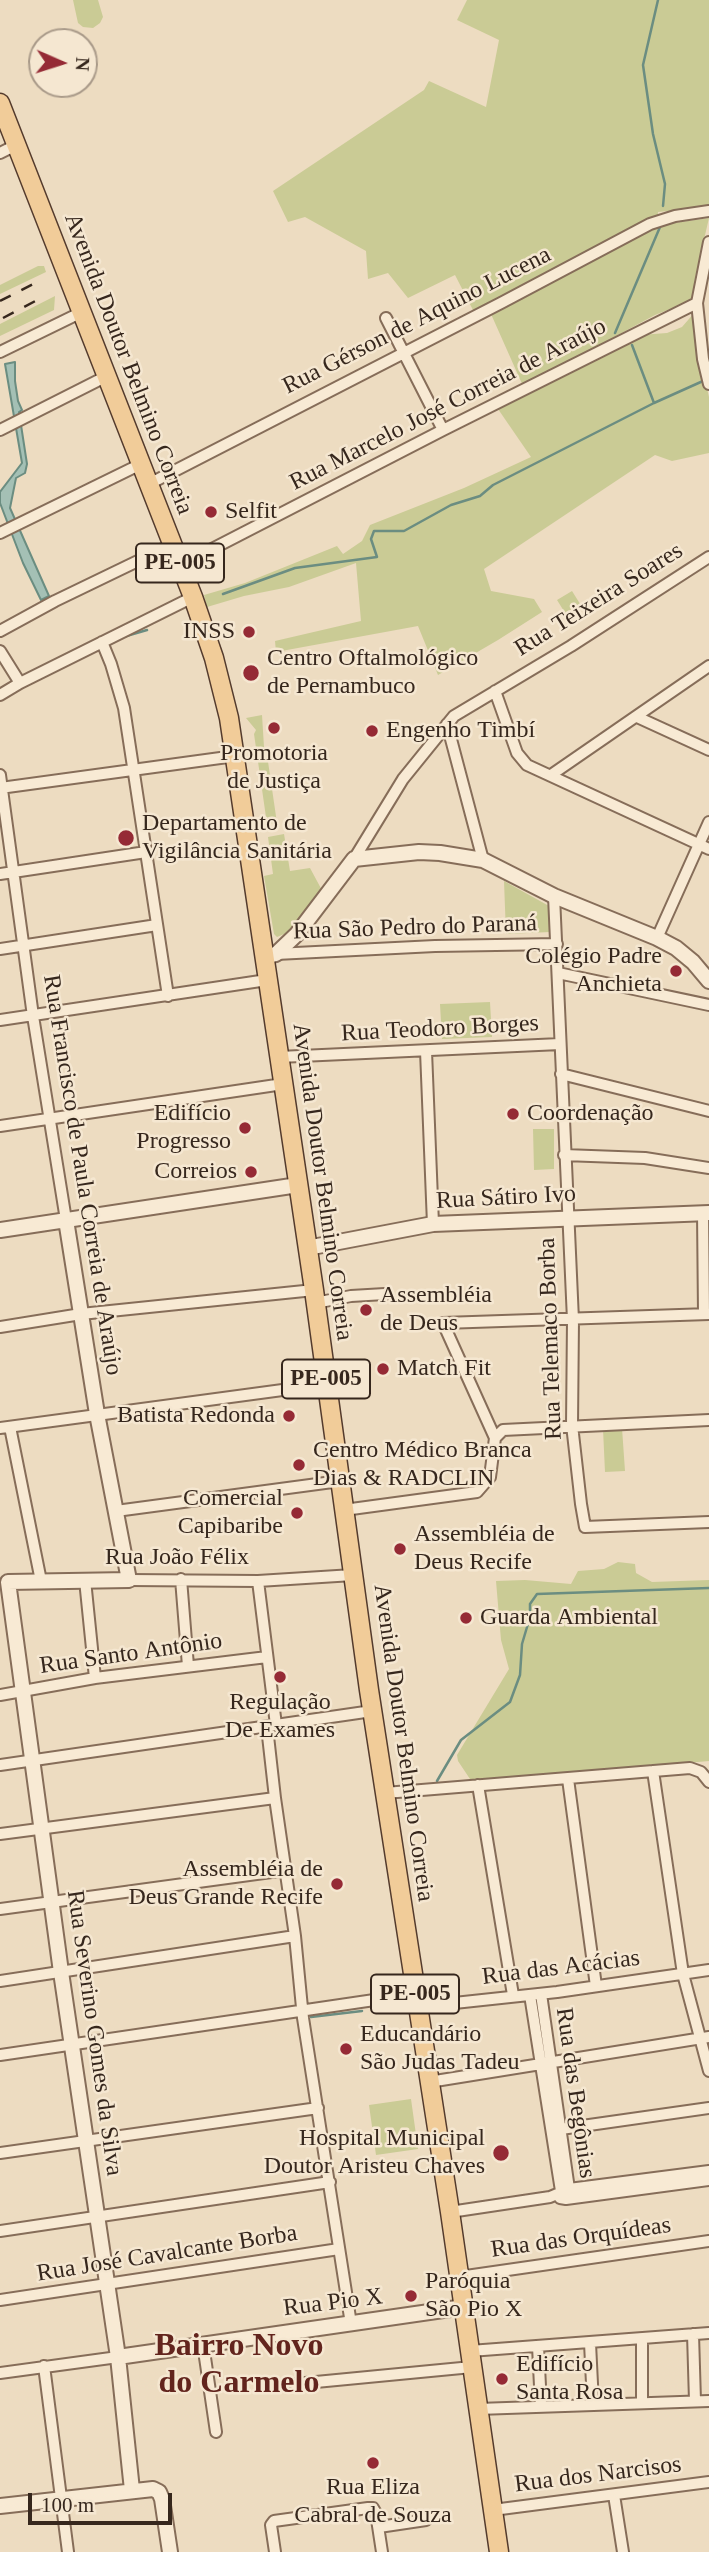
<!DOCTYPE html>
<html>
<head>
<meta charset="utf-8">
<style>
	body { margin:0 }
	#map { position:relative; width:709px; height:2552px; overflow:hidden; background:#eddcc1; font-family:Georgia,serif }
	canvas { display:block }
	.north { position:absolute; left:28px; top:28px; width:70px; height:70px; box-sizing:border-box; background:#f5e7d1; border:2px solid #a99a89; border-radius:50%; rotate:93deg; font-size:19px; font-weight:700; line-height:28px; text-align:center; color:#36271d }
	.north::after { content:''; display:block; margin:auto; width:24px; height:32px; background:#952a35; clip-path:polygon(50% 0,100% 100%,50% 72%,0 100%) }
	.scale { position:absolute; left:28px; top:2493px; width:144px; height:32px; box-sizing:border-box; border:4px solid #36271d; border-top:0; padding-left:9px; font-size:21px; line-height:24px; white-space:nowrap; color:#36271d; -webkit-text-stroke:5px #f5e7d1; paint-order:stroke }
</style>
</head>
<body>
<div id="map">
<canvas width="709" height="2552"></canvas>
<div class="north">N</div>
<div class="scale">100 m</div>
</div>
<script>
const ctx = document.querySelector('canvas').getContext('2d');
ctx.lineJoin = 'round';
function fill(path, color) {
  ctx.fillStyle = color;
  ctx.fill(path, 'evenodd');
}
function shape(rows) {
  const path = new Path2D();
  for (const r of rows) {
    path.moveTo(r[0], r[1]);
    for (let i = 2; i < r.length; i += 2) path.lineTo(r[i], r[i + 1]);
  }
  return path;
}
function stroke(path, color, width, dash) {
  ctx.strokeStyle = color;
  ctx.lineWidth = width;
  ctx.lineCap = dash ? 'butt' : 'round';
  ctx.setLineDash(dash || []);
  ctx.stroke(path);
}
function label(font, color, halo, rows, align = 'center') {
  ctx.font = font + ' Georgia,serif';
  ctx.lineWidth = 5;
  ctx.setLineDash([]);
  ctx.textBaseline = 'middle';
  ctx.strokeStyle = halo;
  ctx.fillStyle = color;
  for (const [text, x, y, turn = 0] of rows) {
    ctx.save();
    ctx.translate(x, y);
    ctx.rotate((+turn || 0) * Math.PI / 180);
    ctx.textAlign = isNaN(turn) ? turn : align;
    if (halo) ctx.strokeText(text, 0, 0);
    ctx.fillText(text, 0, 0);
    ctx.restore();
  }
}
const green = shape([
	[73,0,98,0,103,17,100,23,93,28,83,27,78,23],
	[467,0,709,0,709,207,658,212,658,217,474,312,455,275,408,298,388,273,368,279,366,251,305,217,288,222,273,191,424,90,429,81,486,107,499,40,457,20],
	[709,218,695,278,693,300,655,315,523,386,491,314,653,226],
	[38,266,44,266,46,272,0,294,0,285],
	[55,296,54,310,0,336,0,324],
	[695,312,696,341,709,397,709,453,672,461,655,455,484,569,491,591,534,599,542,612,498,640,438,675,418,626,276,652,275,641,361,621,356,563,289,587,244,596,207,607,204,595,245,583,337,546,343,554,362,541,370,525,464,488,531,457,498,409,640,335,667,333,682,327],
	[572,591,582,607,567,616,557,600],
	[262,715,264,747,266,748,277,823,267,824,254,734,256,730,246,718],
	[284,834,290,871,310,868,324,894,312,910,289,932,277,937,274,934,264,876,273,874,268,837],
	[504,881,549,906,550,932,506,934],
	[490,1002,492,1037,442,1039,440,1004],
	[533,1129,554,1129,554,1169,534,1170],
	[622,1428,625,1471,605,1472,603,1429],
	[618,1562,635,1564,636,1573,652,1582,709,1580,709,1761,472,1782,458,1761,457,1755,509,1669,501,1640,496,1581,525,1580,571,1584,578,1571,604,1569],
	[411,2099,418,2149,376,2155,369,2105]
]);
const water = shape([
	[15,362,15,381,18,401,22,410,19,412,27,464,25,473,16,478,10,508,49,596,41,600,23,563,0,503,0,492,22,463,5,364,15,362]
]);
const stream = shape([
	[658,0,643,65,653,134,665,184,663,206],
	[615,333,660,227],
	[632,345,654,403],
	[223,594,295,568,377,557,371,539,374,531,404,531,451,505,480,496,493,485,654,403,703,381],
	[123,637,147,630],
	[437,1781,461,1740,510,1702,520,1675,522,1644,530,1617,530,1604,537,1594,709,1588],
	[311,2017,362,2011]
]);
const minor = shape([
	[0,153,16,145],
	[709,242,697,303,703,359,709,384],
	[386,318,443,430],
	[0,352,82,312],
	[0,430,107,376],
	[149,484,501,303,650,224,675,216,709,211],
	[0,533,141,464],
	[181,565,443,430,697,303],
	[0,631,55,601,173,544],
	[102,642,111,664,124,708,168,996],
	[0,651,20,683],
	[495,691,517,753,527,765,709,849],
	[0,695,20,683,193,597],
	[637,717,709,750],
	[447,724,483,860],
	[0,775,33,1016,66,1220],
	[551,775,709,666],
	[0,788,235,756],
	[354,859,403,779,454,716,571,646,709,557],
	[0,874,146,852],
	[554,896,573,1320,572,1425,581,1504,585,1527,709,1522],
	[657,938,709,822],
	[0,949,157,925],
	[276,954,435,946,557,944],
	[558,973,709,1005],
	[0,1020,267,980],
	[426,1051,433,1224],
	[279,1057,560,1044],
	[561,1074,709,1111],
	[0,1126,283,1084],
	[564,1155,645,1158,709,1168],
	[703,1213,704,1314],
	[315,1303,351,1296,385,1294],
	[0,1327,81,1314,314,1290],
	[10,1427,41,1581],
	[0,1428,327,1384],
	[495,1438,443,1323,709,1314],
	[344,1510,477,1492,490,1477,495,1438,503,1430,709,1420],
	[116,1511,340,1481],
	[181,1579,188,1666],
	[85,1580,95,1678],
	[129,1580,258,1581,353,1575],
	[258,1581,276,1725],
	[0,1695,95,1678,267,1657],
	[267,1727,275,1798,295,1936,303,2018,351,2324],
	[0,1765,372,1711],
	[653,1771,683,1974,709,2071],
	[568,1779,596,1986],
	[478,1785,513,1995],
	[385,1793,690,1768,701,1772,709,1782],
	[0,1834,275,1798],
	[0,1909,286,1870],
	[0,1981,295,1936],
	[541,1994,569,2189,567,2195],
	[530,1995,561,2191,566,2199],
	[417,2007,557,1992,709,1970],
	[0,2055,415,1994],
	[429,2082,709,2037],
	[561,2129,709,2108],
	[0,2153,318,2108],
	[560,2198,566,2199,709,2180],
	[450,2212,550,2197,569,2189,709,2171],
	[0,2231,330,2182],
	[459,2277,709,2241],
	[0,2300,339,2249],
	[693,2334,695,2401],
	[642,2339,642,2402],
	[590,2343,593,2404],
	[203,2344,216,2432],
	[538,2346,541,2406],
	[470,2351,709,2333],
	[44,2366,68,2552],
	[0,2373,118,2357],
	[295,2384,472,2367],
	[478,2409,709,2401],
	[614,2495,623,2552],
	[493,2510,709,2482],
	[379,2527,426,2520],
	[275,2552,271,2525,274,2521,368,2508,373,2508,376,2513,382,2552]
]);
const tertiary = shape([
	[264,957,276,954,297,934,354,859,419,852,440,853,483,860,554,896,657,938,676,948,693,962,709,981],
	[66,1220,97,1414,129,1580,8,1582,61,1972,118,2357,132,2490],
	[0,1230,298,1185],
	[307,1248,433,1224,709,1213],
	[118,2357,464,2307],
	[0,2506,153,2489,159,2492,162,2499,170,2552]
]);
const primary = shape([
	[0,103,193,597,214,658,229,718,314,1290,369,1690,450,2212,499,2552]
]);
const rail = shape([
	[0,301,37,282],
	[3,318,43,297]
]);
const markers = [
	[211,512,7,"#952a35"],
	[249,632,7,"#952a35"],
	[251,673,9,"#952a35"],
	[274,728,7,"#952a35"],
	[372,731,7,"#952a35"],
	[126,838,9,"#952a35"],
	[676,971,7,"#952a35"],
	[513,1114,7,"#952a35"],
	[245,1128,7,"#952a35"],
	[251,1172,7,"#952a35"],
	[366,1310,7,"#952a35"],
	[383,1369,7,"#952a35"],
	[289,1416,7,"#952a35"],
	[299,1465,7,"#952a35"],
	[297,1513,7,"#952a35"],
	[400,1549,7,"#952a35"],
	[466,1618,7,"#952a35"],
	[280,1677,7,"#952a35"],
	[337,1884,7,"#952a35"],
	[346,2049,7,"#952a35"],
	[501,2153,9,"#952a35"],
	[411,2296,7,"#952a35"],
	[502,2379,7,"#952a35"],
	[373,2463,7,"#952a35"]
];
const shields = [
	[180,563,88],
	[326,1379,88],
	[415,1994,88]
];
const shieldNames = [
	["PE-005",180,563],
	["PE-005",326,1379],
	["PE-005",415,1994]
];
const streetNames = [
	["Rua Gérson de Aquino Lucena",417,321,-27],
	["Avenida Doutor Belmino Correia",128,364,69],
	["Rua Marcelo José Correia de Araújo",448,405,-27],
	["Rua Teixeira Soares",599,600,-32],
	["Rua São Pedro do Paraná",415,928,-2],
	["Rua Teodoro Borges",440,1029,-3],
	["Rua Francisco de Paula Correia de Araújo",82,1175,81],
	["Avenida Doutor Belmino Correia",322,1182,82],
	["Rua Sátiro Ivo",506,1198,-3],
	["Rua Telemaco Borba",551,1339,-92],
	["Rua João Félix",177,1558],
	["Rua Santo Antônio",131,1654,-8],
	["Avenida Doutor Belmino Correia",403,1743,82],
	["Rua das Acácias",561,1968,-7],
	["Rua Severino Gomes da Silva",94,2033,82],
	["Rua das Begônias",575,2093,82],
	["Rua das Orquídeas",581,2238,-8],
	["Rua José Cavalcante Borba",167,2254,-9],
	["Rua Pio X",333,2303,-7],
	["Rua dos Narcisos",598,2475,-7]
];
const poiNames = [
	["Selfit",225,512],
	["INSS",235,632,"right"],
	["Centro Oftalmológico",267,659],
	["de Pernambuco",267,687],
	["Engenho Timbí",386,731],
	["Promotoria",274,754,"center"],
	["de Justiça",274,782,"center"],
	["Departamento de",142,824],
	["Vigilância Sanitária",142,852],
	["Colégio Padre",662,957,"right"],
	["Anchieta",662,985,"right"],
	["Edifício",231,1114,"right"],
	["Progresso",231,1142,"right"],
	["Coordenação",527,1114],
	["Correios",237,1172,"right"],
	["Assembléia",380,1296],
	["de Deus",380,1324],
	["Match Fit",397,1369],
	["Batista Redonda",275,1416,"right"],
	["Centro Médico Branca",313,1451],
	["Dias & RADCLIN",313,1479],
	["Comercial",283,1499,"right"],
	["Capibaribe",283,1527,"right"],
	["Assembléia de",414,1535],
	["Deus Recife",414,1563],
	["Guarda Ambiental",480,1618],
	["Regulação",280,1703,"center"],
	["De Exames",280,1731,"center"],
	["Assembléia de",323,1870,"right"],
	["Deus Grande Recife",323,1898,"right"],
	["Educandário",360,2035],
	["São Judas Tadeu",360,2063],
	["Hospital Municipal",485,2139,"right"],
	["Doutor Aristeu Chaves",485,2167,"right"],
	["Paróquia",425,2282],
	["São Pio X",425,2310],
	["Edifício",516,2365],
	["Santa Rosa",516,2393],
	["Rua Eliza",373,2488,"center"],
	["Cabral de Souza",373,2516,"center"]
];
const districtNames = [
	["Bairro Novo",239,2347],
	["do Carmelo",239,2384]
];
fill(green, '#cacb95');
fill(water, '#a4c0b5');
stroke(water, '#6b8d81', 2);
stroke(stream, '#6b8d81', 2.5);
stroke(minor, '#866d59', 14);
stroke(tertiary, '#866d59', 18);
stroke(primary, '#543b2d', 21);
stroke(minor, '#f8ead4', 10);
stroke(tertiary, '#f8ead4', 14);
stroke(primary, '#f1cc99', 18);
stroke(rail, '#36271d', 2.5, [12, 12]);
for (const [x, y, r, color] of markers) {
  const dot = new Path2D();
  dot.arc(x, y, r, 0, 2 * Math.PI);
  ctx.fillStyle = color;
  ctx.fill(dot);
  stroke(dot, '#f5e7d1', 2.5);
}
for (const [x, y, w] of shields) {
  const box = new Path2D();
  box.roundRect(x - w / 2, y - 19.5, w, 39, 5);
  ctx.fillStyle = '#f5e7d1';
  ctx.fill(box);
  stroke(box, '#36271d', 2);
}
label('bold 23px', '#36271d', null, shieldNames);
label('24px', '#36271d', '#f5e7d1', streetNames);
label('24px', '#36271d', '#f5e7d1', poiNames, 'left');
label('bold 32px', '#62241d', '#f5e7d1', districtNames);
</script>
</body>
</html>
